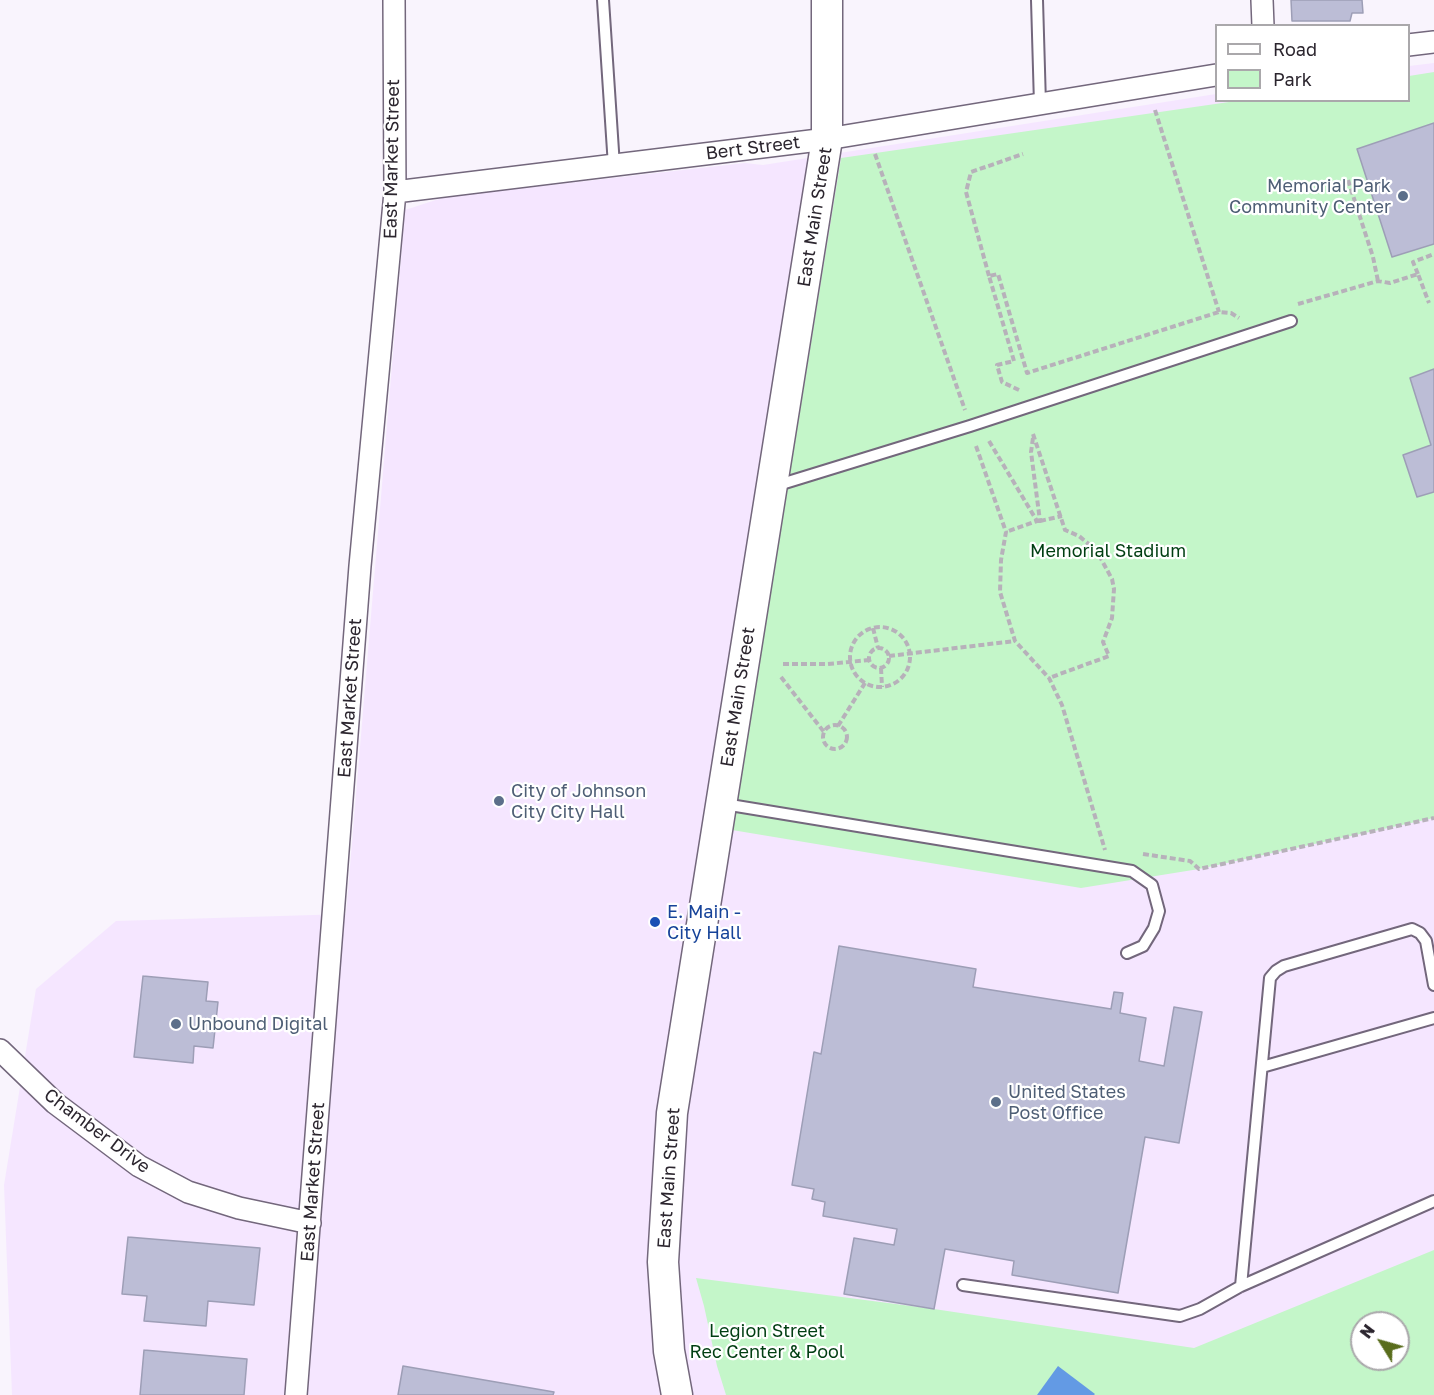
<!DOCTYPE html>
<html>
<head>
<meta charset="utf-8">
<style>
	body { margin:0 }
	#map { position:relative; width:1434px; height:1395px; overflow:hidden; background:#f9f4fd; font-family:"Golos Text",sans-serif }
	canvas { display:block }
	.legend { position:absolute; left:1215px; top:24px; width:195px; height:78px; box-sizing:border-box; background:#fff; border:2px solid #aaa8ab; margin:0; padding:8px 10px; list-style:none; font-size:18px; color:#2b252e }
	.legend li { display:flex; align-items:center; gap:12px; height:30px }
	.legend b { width:30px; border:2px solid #aaa8ab }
	.north { position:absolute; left:1350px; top:1311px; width:60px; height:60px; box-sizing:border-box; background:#fff; border:2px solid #aaa8ab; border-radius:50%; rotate:307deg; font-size:16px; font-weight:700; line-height:24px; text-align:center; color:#2b252e }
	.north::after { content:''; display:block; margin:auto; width:21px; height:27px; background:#596d1c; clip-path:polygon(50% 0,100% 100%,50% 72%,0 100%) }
</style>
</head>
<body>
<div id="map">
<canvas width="1434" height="1395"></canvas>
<ul class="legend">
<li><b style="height:8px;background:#fff"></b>Road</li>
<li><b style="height:16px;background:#c4f6c9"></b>Park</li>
</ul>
<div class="north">N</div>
</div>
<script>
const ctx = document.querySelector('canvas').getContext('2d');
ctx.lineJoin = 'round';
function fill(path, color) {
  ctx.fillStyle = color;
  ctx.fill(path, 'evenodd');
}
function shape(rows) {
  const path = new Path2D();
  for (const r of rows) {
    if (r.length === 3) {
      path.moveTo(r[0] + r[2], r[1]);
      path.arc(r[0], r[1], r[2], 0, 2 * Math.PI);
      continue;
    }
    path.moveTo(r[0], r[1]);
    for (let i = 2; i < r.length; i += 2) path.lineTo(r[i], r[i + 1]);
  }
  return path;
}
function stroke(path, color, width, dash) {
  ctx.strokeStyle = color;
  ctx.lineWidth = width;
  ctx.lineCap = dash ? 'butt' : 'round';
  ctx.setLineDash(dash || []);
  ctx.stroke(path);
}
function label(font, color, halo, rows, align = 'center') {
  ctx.font = font + ' "Golos Text",sans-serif';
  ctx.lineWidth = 4.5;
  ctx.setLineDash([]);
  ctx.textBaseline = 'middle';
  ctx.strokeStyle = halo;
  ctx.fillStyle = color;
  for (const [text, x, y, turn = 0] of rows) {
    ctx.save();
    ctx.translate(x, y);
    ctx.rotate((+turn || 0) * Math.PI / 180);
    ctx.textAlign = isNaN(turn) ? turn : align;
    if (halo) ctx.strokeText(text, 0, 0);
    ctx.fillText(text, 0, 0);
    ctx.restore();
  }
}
const built = shape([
	[1434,63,1434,1395,12,1395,4,1185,36,989,116,921,346,914,405,210,445,197,745,163,763,165,1216,94,1216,100,1408,100,1409,66],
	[1362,1323,1398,1323,1398,1359,1362,1359]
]);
const green = shape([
	[1434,72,1434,818,1199,869,1081,888,732,830,841,158,1236,101,1408,100,1409,76],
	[1434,1250,1434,1395,726,1395,717,1366,704,1306,696,1278,934,1309,1194,1348],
	[1362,1323,1398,1323,1398,1359,1362,1359]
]);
const water = shape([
	[1058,1366,1095,1394,1094,1395,1037,1395]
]);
const building = shape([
	[1291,0,1362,0,1363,13,1352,13,1350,21,1292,21,1291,0],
	[1434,123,1434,244,1392,257,1357,149,1434,123],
	[1434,369,1434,492,1417,497,1403,455,1431,445,1410,378,1434,369],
	[839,946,976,969,973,987,1111,1009,1114,992,1123,993,1120,1013,1146,1018,1139,1061,1164,1066,1174,1007,1202,1012,1179,1143,1145,1137,1118,1293,1012,1275,1014,1261,945,1249,934,1309,844,1294,854,1238,894,1245,897,1229,823,1216,825,1202,812,1199,814,1189,792,1185,814,1052,821,1054,839,946],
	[143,976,208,982,206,1001,218,1002,213,1048,194,1046,193,1063,134,1057,143,976],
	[128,1237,260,1248,254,1305,208,1301,206,1326,144,1321,147,1296,122,1294,128,1237],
	[144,1350,247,1359,244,1395,140,1395,144,1350],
	[403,1366,554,1392,553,1395,398,1395,403,1366]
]);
const path = shape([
	[1155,110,1219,312],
	[875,154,965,410],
	[1348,180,1373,257,1378,281],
	[1418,274,1413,262,1434,254],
	[989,276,966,192,971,172,1023,154],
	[1298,304,1378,281,1390,283,1418,274,1429,303],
	[1019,390,1002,382,997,365,1014,361,989,276,998,274,1027,373,1219,312,1231,313,1239,318],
	[1033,434,1065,530,1079,536,1091,546,1100,557,1112,579,1114,589,1112,618,1103,642,1109,656,1049,678],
	[1033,438,1031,452,1040,521,1037,521],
	[989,441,1037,521,1006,532],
	[976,446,1006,532,1001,560,1000,592,1015,641,1049,678,1062,705,1105,850],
	[1040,521,1062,516],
	[880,657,30],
	[873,628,878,648],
	[879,658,10],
	[889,656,1015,641],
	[783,664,828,664,869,660],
	[881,668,882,687],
	[781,677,824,732],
	[835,737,12],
	[838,726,865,683],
	[1143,854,1190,861,1199,869,1434,818]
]);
const lane = shape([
	[603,0,614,166],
	[1037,0,1040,104],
	[775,486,970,426,1291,321],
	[724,804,1132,871,1152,885,1159,911,1154,928,1143,946,1127,953],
	[1262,1067,1434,1018],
	[963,1285,1180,1316,1200,1309,1241,1286,1434,1201],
	[1241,1286,1270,978,1276,971,1284,966,1412,929,1420,933,1426,941,1434,985]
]);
const street = shape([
	[1262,0,1263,26],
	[1408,45,1434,42],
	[395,192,827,139,1216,75],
	[0,1050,55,1103,139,1166,188,1192,239,1208,310,1223],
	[296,1395,360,566,395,192,394,0]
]);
const secondary = shape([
	[677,1395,669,1351,663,1262,672,1113,827,139,827,0]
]);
const markers = [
	[1403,196,6,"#5c6f8a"],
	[499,801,6,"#5c6f8a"],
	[655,922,6,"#1a4fb4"],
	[176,1024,6,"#5c6f8a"],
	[996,1102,6,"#5c6f8a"]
];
const streetNames = [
	["Bert Street",753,148,-7],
	["East Market Street",392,159,-89],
	["East Main Street",815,217,-81],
	["East Main Street",738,697,-81],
	["East Market Street",350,698,-86],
	["Chamber Drive",97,1131,37],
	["East Main Street",669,1178,-86],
	["East Market Street",313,1182,-86]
];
const serviceNames = [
	["Memorial Park",1391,186,"right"],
	["Community Center",1391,207,"right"],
	["City of Johnson",511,791],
	["City City Hall",511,812],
	["Unbound Digital",188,1024],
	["United States",1008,1092],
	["Post Office",1008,1113]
];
const parkNames = [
	["Memorial Stadium",1108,551],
	["Legion Street",767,1331],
	["Rec Center & Pool",767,1352]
];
const transitNames = [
	["E. Main -",667,912],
	["City Hall",667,933]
];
fill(built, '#f5e6ff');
fill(green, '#c4f6c9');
fill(water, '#639ae4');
fill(building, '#bcbdd6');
stroke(building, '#9d9eb6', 1.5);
stroke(lane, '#73677c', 14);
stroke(street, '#73677c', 24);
stroke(secondary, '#73677c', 33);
stroke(path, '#b7b1ba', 4, [6, 3]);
stroke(lane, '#fff', 10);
stroke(street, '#fff', 21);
stroke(secondary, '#fff', 30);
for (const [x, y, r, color] of markers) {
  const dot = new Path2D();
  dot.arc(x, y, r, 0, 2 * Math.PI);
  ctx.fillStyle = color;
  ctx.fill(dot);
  stroke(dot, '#fff', 2);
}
label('18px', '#2b252e', '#fff', streetNames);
label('18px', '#4e5e75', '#fff', serviceNames, 'left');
label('18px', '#003e12', '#fff', parkNames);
label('18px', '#164399', '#fff', transitNames, 'left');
</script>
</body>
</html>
